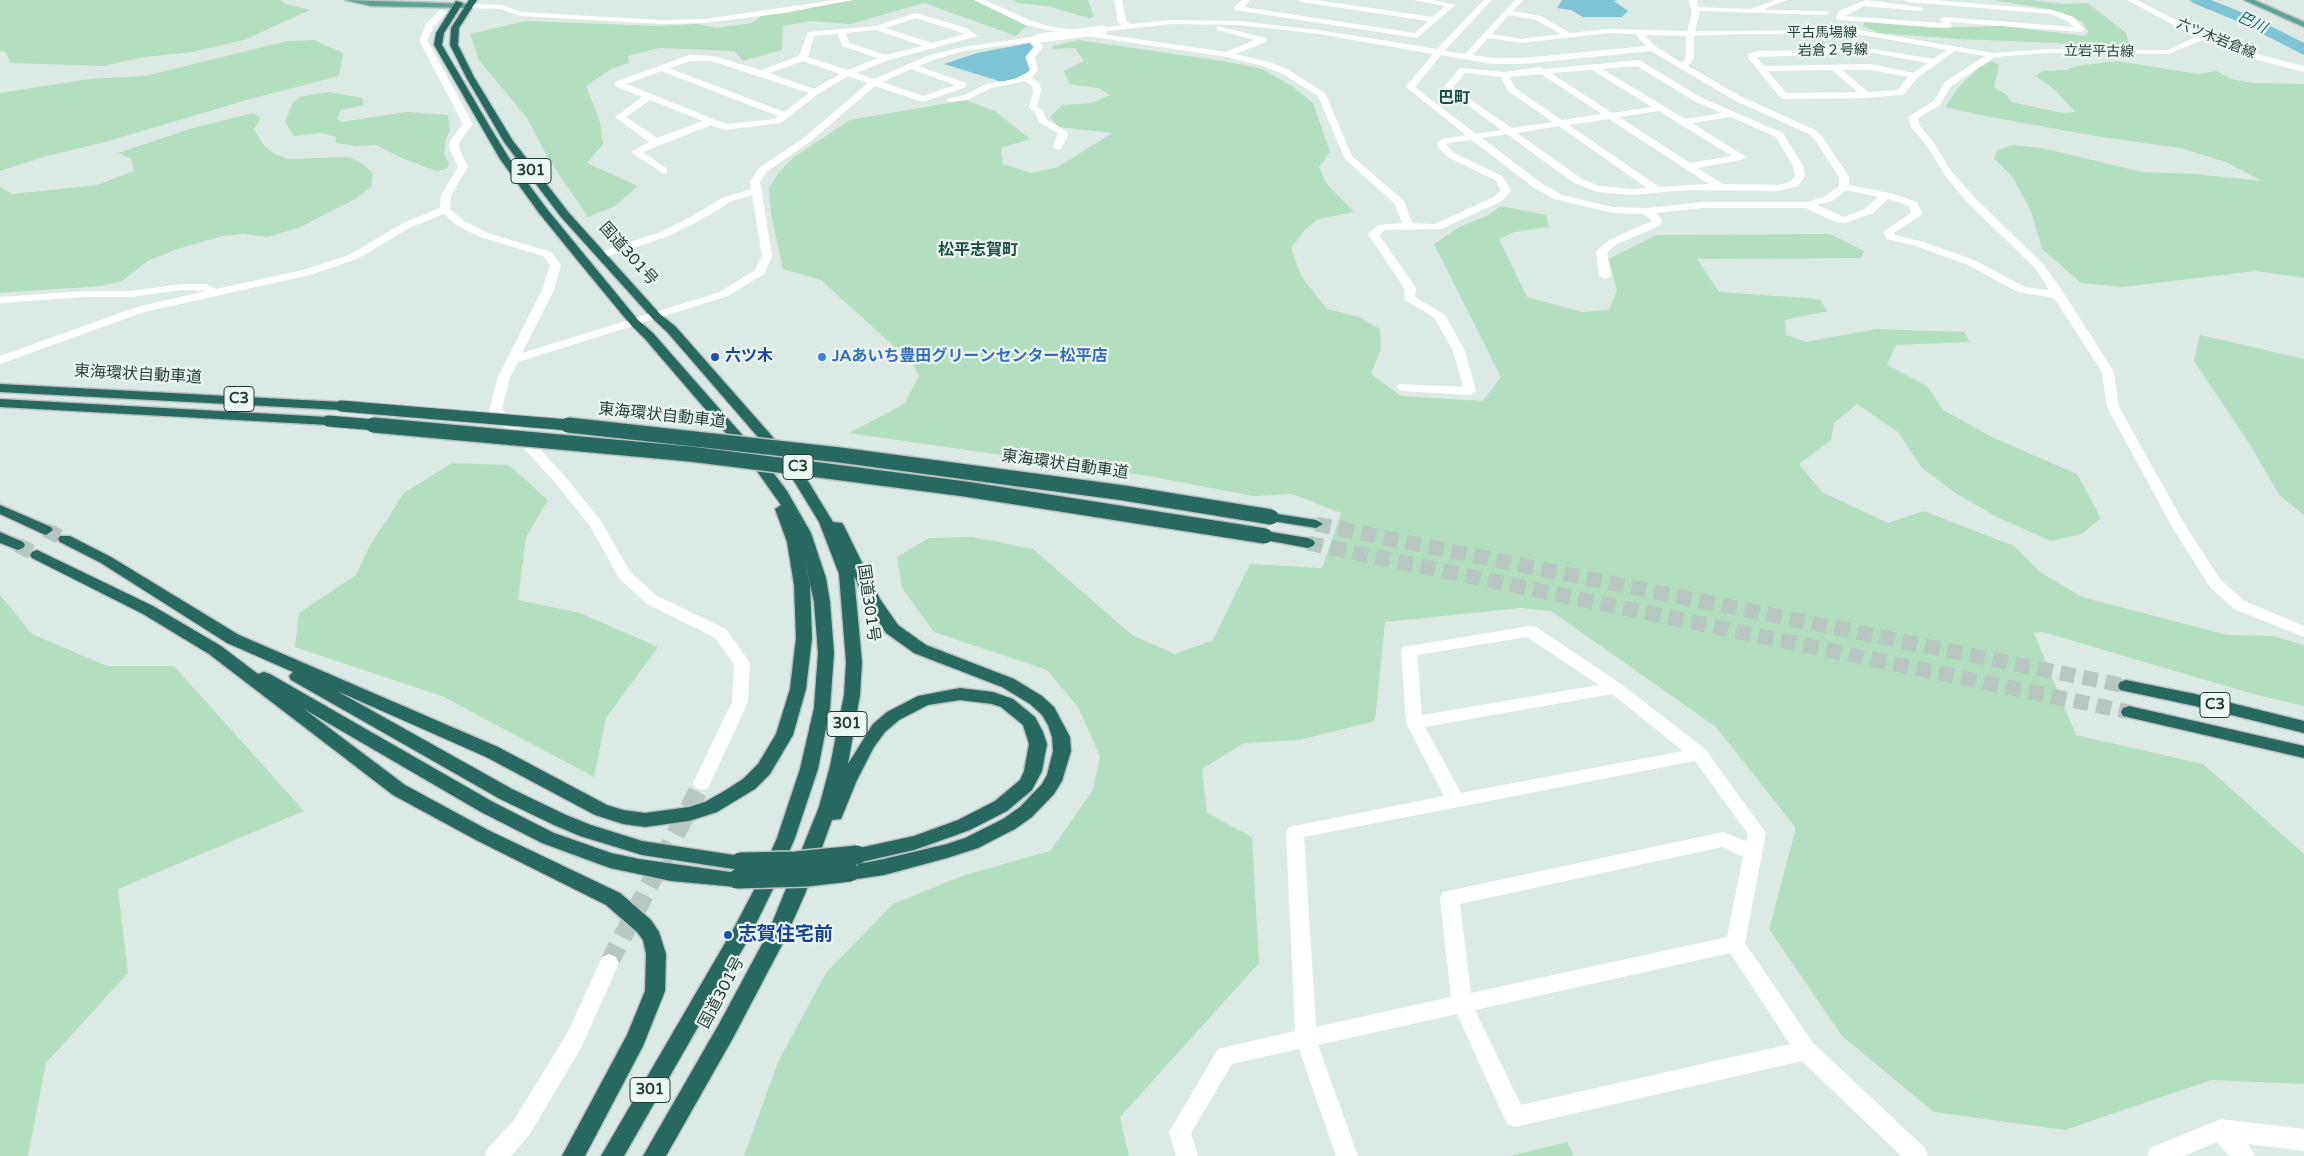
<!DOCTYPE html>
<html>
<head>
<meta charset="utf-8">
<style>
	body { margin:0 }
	canvas { display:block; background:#dceae5 }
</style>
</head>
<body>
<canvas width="2304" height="1156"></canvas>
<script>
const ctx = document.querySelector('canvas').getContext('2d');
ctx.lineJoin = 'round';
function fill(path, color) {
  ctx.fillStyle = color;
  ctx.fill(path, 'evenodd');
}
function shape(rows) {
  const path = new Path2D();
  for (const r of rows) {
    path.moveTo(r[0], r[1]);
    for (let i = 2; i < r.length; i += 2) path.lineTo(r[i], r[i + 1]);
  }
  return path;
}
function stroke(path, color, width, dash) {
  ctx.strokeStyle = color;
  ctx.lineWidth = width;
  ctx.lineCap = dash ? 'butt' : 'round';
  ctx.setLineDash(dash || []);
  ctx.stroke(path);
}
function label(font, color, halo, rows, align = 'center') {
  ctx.font = font + ' "Varela Round","Noto Sans JP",sans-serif';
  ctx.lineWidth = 4.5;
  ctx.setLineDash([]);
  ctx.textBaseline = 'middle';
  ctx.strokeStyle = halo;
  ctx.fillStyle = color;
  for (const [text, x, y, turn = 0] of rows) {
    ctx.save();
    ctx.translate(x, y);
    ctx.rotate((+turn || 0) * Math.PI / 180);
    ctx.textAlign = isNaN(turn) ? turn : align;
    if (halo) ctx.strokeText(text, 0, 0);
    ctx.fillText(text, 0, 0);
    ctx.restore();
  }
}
const green = shape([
	[0,0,280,0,286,4,310,10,244,40,192,52,144,57,104,66,10,63,6,52,0,51],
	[855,0,974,0,1027,26,1016,36,924,3,851,24,810,21,783,26,782,50,743,61,734,51,659,48,628,56,629,63,611,69,586,86,600,122,603,144,587,163,638,186,615,206,588,217,548,158,527,118,479,60,470,34,526,21,656,26,697,24,717,28,752,23,761,16],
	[1014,0,1088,0,1094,17,1089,18,1047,6,1017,3],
	[1993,0,2032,0,2063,4,2088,3,2126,33,2130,47,2088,48,2058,43,1958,39,1879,33,1863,26,1865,22,1933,28,2002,26,2086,36,2088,31,2082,22,2073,17,2054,10],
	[314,40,343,53,339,76,250,99,105,142,47,156,0,171,0,93,89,79,146,76,287,41],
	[1078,40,1229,62,1262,69,1292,86,1313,103,1330,152,1319,167,1326,183,1354,212,1318,219,1305,230,1291,248,1301,276,1327,309,1359,317,1380,329,1381,349,1371,374,1401,396,1483,401,1501,377,1434,244,1459,227,1487,216,1501,206,1546,215,1549,227,1514,232,1499,239,1527,297,1582,312,1609,310,1617,290,1609,259,1657,235,1830,234,1864,251,1861,258,1697,259,1719,292,1820,299,1827,311,1785,320,1786,335,1806,342,1876,329,1964,332,1970,342,1896,345,1887,365,1927,386,1943,410,1994,438,2077,474,2101,518,2082,534,2051,541,1997,517,1957,494,1922,468,1898,432,1857,404,1834,423,1831,440,1799,464,1822,492,1888,523,1924,511,2014,546,2040,572,2082,597,2227,635,2273,636,2304,645,2304,706,2253,694,2043,632,2034,633,2076,735,2203,764,2304,854,2304,1084,2211,1080,2065,1130,1934,1112,1842,1036,1769,929,1796,828,1716,727,1551,611,1521,608,1385,622,1375,721,1299,740,1244,743,1202,769,1207,813,1252,837,1259,963,1120,1117,1129,1156,744,1156,778,1062,826,973,893,904,962,876,1050,851,1093,790,1100,756,1078,707,1047,670,934,632,902,588,897,557,929,538,973,537,1033,549,1132,635,1175,654,1213,640,1250,564,1322,568,1341,513,1292,494,1253,496,1148,476,849,433,904,404,919,376,912,363,821,280,783,269,771,214,769,188,779,172,794,157,850,120,965,100,995,111,1030,139,1001,148,1003,164,1031,173,1058,167,1112,133,1059,127,1050,117,1062,105,1092,103,1110,95,1098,88,1069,84,1064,71,1084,61,1075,48,1052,49,1053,46],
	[1992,61,1999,65,1994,87,2007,95,2011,102,2063,113,2075,112,2055,90,2036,76,2042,71,2067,70,2076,66,2117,61,2198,74,2216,71,2231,79,2252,83,2304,84,2304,278,2256,271,2122,287,2081,283,2042,249,2031,211,2013,178,1994,158,1997,151,2011,145,2042,148,2142,172,2195,174,2262,181,2226,162,2180,148,2095,136,1980,115,1945,107,1959,87,1978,68],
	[329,92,363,98,363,105,341,110,337,118,341,122,407,112,448,115,450,131,446,138,444,154,449,164,447,169,436,171,402,158,376,145,356,146,336,143,336,137,322,133,294,136,285,122,292,104,299,97],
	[253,113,261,118,254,129,262,143,273,153,288,159,348,157,360,162,373,173,371,187,355,199,298,228,267,237,243,234,223,236,174,250,148,261,122,281,101,286,0,293,0,187,12,194,97,185,134,171,131,159,118,153,190,129],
	[2200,335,2304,359,2304,515,2279,495,2251,446,2194,361],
	[452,463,509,465,548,500,526,537,518,600,580,613,658,647,606,718,594,777,442,696,295,647,299,613,356,575,369,547,404,493],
	[0,595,32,634,107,666,174,666,304,811,118,889,128,973,46,1063,28,1156,0,1156],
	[1567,1142,1574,1156,1510,1156]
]);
const water = shape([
	[1562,0,1618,0,1614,1,1628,11,1622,17,1583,17,1571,10,1557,8],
	[1030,43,1033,47,1025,57,1030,71,1016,78,1002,82,944,64,977,53]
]);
const river = shape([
	[2190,0,2211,0,2251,16,2304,43,2304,55,2239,22,2193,3,2190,0]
]);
const minorTunnel = shape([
	[609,963,702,783]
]);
const highwayTunnel = shape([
	[1316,524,2126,686],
	[46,530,65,539],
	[1308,543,2129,712],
	[18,545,37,555]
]);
const minor = shape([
	[835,0,852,0,784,13,705,23,662,24,520,16,501,9,469,8,465,6,469,4,502,5,521,12,662,20,705,19,835,0],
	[974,0,984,0,1032,21,1048,26,1226,52,1255,40,1217,30,1217,26,1266,38,1266,42,1235,54,1269,62,1287,69,1325,93,1352,156,1404,201,1412,223,1435,224,1494,197,1501,190,1495,180,1448,157,1437,146,1437,142,1443,139,1466,135,1406,87,1433,54,1319,34,1239,25,1171,24,1100,32,1100,28,1122,25,1118,22,1114,0,1122,0,1126,21,1131,24,1171,20,1239,21,1319,30,1437,49,1484,0,1492,0,1444,51,1465,54,1515,0,1523,0,1513,11,1541,16,1570,33,1609,29,1687,31,1692,13,1689,0,1697,0,1698,7,1750,9,1776,0,1787,0,1762,10,1826,11,1830,13,1826,15,1700,11,1695,31,1858,30,1993,53,2047,49,2168,50,2196,37,2127,0,2137,0,2205,35,2252,53,2304,66,2304,72,2246,57,2202,40,2169,54,2047,53,1995,57,1951,86,1940,105,1918,118,1920,126,1934,143,1951,171,1975,198,2044,265,2065,295,2114,372,2119,407,2185,525,2220,579,2244,601,2304,626,2304,637,2234,609,2210,587,2171,525,2107,407,2102,372,2054,298,2018,292,1968,265,1916,246,1887,239,1883,232,1911,213,1909,206,1888,199,1873,213,1845,223,1833,221,1806,208,1704,208,1656,213,1662,220,1661,225,1617,244,1607,252,1611,276,1605,279,1599,276,1596,251,1609,240,1652,221,1644,214,1613,213,1554,199,1533,187,1472,140,1448,143,1446,145,1454,153,1502,176,1511,190,1510,192,1502,201,1441,229,1385,230,1379,235,1416,288,1415,297,1445,315,1465,351,1476,391,1470,395,1403,391,1399,390,1397,387,1399,384,1463,387,1453,351,1434,317,1405,300,1404,288,1368,234,1378,225,1402,223,1395,204,1345,159,1318,96,1281,73,1263,66,1227,57,1047,30,1026,25,974,0],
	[1509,15,1536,20,1561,34,1521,39,1492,34,1509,15],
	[1609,33,1635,34,1646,46,1523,58,1492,58,1473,55,1488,38,1521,43,1609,33],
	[1742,34,1858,34,1947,50,1933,59,1873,49,1758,51,1748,54,1748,58,1781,98,1784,99,1866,98,1901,95,1904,94,1917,78,1955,51,1985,56,1945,82,1934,101,1908,117,1911,127,1927,146,1944,174,1967,202,2036,269,2049,290,2025,287,1976,261,1924,242,1895,235,1894,233,1922,214,1917,202,1890,193,1849,185,1849,177,1822,136,1815,130,1740,96,1688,66,1694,58,1694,36,1742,34],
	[1644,35,1686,36,1686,58,1682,63,1655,46,1644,35],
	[1651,51,1734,100,1809,134,1815,140,1839,177,1839,186,1824,197,1807,202,1704,202,1647,208,1613,207,1562,195,1541,183,1482,138,1507,134,1574,183,1597,192,1632,195,1688,190,1778,191,1798,186,1805,176,1803,166,1783,133,1702,98,1639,60,1544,69,1540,67,1504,72,1460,68,1444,87,1501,130,1476,134,1415,87,1441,55,1492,64,1523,64,1651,51],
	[1873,53,1928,63,1913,73,1871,64,1764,66,1756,57,1873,53],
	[1637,66,1696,102,1722,113,1685,119,1602,69,1637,66],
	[1592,70,1652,107,1612,113,1551,73,1592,70],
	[1832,70,1858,92,1786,93,1768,71,1832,70],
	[1842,70,1871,70,1908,77,1898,90,1868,92,1842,70],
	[1465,73,1501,77,1508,91,1553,122,1511,128,1453,87,1465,73],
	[1541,74,1602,114,1562,120,1515,88,1509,77,1541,74],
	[1659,111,1732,156,1690,163,1619,117,1659,111],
	[1731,117,1776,137,1793,166,1795,176,1790,182,1778,185,1723,184,1697,168,1741,160,1746,157,1692,123,1731,117],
	[1609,119,1709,184,1659,187,1569,125,1609,119],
	[1559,126,1647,188,1632,189,1599,186,1582,179,1517,133,1559,126],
	[1846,190,1878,197,1865,209,1844,217,1817,205,1832,201,1846,190],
	[1242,0,1250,0,1244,7,1415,33,1428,21,1301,2,1297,0,1316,0,1433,17,1445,6,1413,0,1433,0,1455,5,1417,38,1235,10,1234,8,1242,0],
	[1866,0,1920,7,1924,9,1920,11,1864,6,1845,16,1942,23,1940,19,1944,17,2074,27,2067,21,2051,14,1908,2,1904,0,1936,0,2052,10,2073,17,2085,30,2081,32,1950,22,1952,26,1948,28,1840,20,1836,18,1839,11,1866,0],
	[440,10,447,12,434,26,427,40,473,124,460,141,459,148,468,167,451,195,450,209,464,221,488,233,551,252,561,265,554,290,522,353,720,292,755,270,762,256,752,195,732,201,697,222,666,237,605,257,597,257,596,255,597,253,658,233,689,218,724,197,751,189,750,182,759,168,805,137,868,83,848,76,818,94,781,123,725,130,711,125,643,152,667,169,667,173,664,174,631,152,649,142,615,117,642,97,615,86,615,82,689,55,713,56,761,70,799,56,808,32,876,26,916,13,966,28,978,36,889,60,856,73,874,79,930,55,963,47,1039,36,1043,38,1038,41,1043,47,1035,57,1038,70,1032,77,1040,85,1041,91,1037,107,1043,111,1046,119,1067,132,1068,135,1061,149,1058,150,1053,147,1058,133,1039,122,1036,114,1029,107,1033,91,1032,86,1025,81,991,88,967,100,950,102,946,99,965,95,986,84,1016,79,1028,72,1030,70,1027,57,1035,47,1030,42,963,51,936,59,918,66,966,83,966,87,923,102,875,86,811,141,766,172,760,182,772,256,764,274,728,296,518,362,510,377,502,409,563,474,601,521,630,572,657,596,726,629,750,663,748,702,708,788,702,790,696,788,693,783,732,702,734,664,714,637,647,604,619,578,590,526,553,480,489,410,498,377,542,290,550,265,543,256,480,237,456,225,444,214,413,226,357,259,310,275,144,312,0,364,0,356,137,307,206,291,181,290,131,297,85,297,0,303,0,297,85,291,131,291,181,284,207,284,216,289,303,270,349,255,405,222,440,208,441,195,458,167,449,148,450,141,463,124,419,40,427,23,440,10],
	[916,18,960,32,965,34,932,43,885,28,916,18],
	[876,30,923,46,886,55,849,43,846,33,876,30],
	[838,34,842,46,878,58,848,70,808,57,814,36,838,34],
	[690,61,712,61,809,93,784,112,669,68,690,61],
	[803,61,840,74,814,89,769,73,803,61],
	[911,69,955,85,923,96,882,82,911,69],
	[661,71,778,116,775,119,726,124,626,84,661,71],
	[650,100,703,121,657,138,626,117,650,100],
	[1530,626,1536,627,1621,684,1705,749,1766,833,1745,943,1813,1043,1925,1148,1928,1156,1901,1156,1802,1061,1515,1127,1507,1124,1457,1014,1318,1045,1358,1156,1336,1156,1299,1049,1232,1064,1191,1133,1198,1156,1176,1156,1169,1132,1218,1049,1295,1031,1286,832,1289,827,1444,796,1406,723,1401,651,1403,647,1530,626],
	[1527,637,1599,685,1422,715,1417,655,1527,637],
	[1612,694,1683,751,1461,793,1425,727,1612,694],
	[1695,761,1748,834,1746,841,1723,832,1443,892,1440,898,1451,997,1316,1027,1304,837,1695,761],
	[1722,847,1743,857,1727,937,1471,993,1460,904,1722,847],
	[1730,953,1790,1044,1521,1105,1475,1010,1730,953],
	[609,954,616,957,619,963,582,1046,530,1134,511,1156,485,1156,488,1148,514,1120,568,1032,602,957,609,954],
	[2221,1119,2304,1129,2304,1151,2248,1144,2255,1156,2229,1156,2217,1142,2184,1156,2147,1156,2150,1148,2221,1119]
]);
const major = shape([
	[345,0,469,4,473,6,469,8,371,6,345,0],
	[2244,0,2254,0,2304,22,2304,27,2244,0]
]);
const highway = shape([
	[469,0,477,0,459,28,458,45,474,77,513,141,569,213,660,314,676,327,800,468,833,522,842,523,844,526,880,599,898,625,926,645,1014,679,1042,696,1054,707,1070,737,1071,751,1062,781,1054,794,1032,817,1015,829,978,848,947,858,884,875,850,880,843,877,841,872,843,867,884,859,947,844,965,838,1003,819,1020,807,1042,784,1047,775,1053,751,1052,737,1048,725,1042,715,1030,704,1002,687,914,653,886,633,865,600,854,576,862,662,860,695,848,764,873,724,887,712,918,696,960,688,993,692,1013,699,1035,717,1043,732,1047,744,1042,771,1032,790,1007,811,970,830,914,850,857,863,850,860,848,855,850,850,914,836,958,820,995,801,1020,780,1024,771,1029,744,1023,725,1001,707,992,704,960,700,928,705,899,720,885,732,874,747,857,780,841,819,832,820,805,894,783,943,733,1038,666,1156,643,1156,719,1024,768,933,819,807,830,766,844,695,846,662,839,574,819,522,789,473,668,333,652,318,561,217,504,142,466,77,450,45,451,28,469,0],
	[456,1,463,3,444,33,442,45,490,127,509,158,547,209,638,320,653,333,759,454,787,491,811,533,826,578,830,602,834,653,830,708,818,769,795,838,773,889,749,938,624,1156,601,1156,735,926,755,888,777,838,800,769,814,708,818,653,814,602,804,557,810,585,812,638,806,689,793,735,770,774,755,789,717,812,689,821,645,827,623,824,595,815,486,757,337,691,512,789,566,815,591,825,642,841,747,857,749,862,747,867,740,870,642,855,580,836,554,825,500,799,291,680,289,676,293,672,227,643,101,563,60,542,58,539,60,536,70,536,111,557,239,635,498,747,607,805,623,810,645,813,689,807,705,802,726,790,743,779,758,764,776,734,790,689,796,638,794,585,787,542,775,509,781,505,749,460,645,339,630,324,578,261,539,213,500,159,434,45,436,33,456,1],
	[0,384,341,402,347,406,341,410,0,392,0,384],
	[0,399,328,417,334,421,328,425,0,407,0,399],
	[0,505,51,527,53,530,46,535,41,533,0,514,0,505],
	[1271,513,1316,520,1323,524,1316,528,1266,520,1264,517,1271,513],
	[1265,531,1308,538,1313,540,1315,543,1313,546,1308,548,1260,539,1258,536,1260,533,1265,531],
	[0,532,23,542,25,545,23,548,18,550,0,543,0,532],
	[37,550,153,606,221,646,258,674,264,672,270,674,493,802,554,833,611,853,639,859,744,874,746,879,744,884,737,887,671,881,610,868,542,843,481,812,304,709,405,785,488,830,620,893,651,920,659,932,666,954,665,991,643,1046,585,1156,562,1156,627,1035,645,991,646,954,643,940,637,932,606,905,476,840,393,795,209,654,143,614,32,558,30,555,32,552,37,550],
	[2126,680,2195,694,2304,721,2304,733,2195,706,2120,690,2118,686,2120,682,2126,680],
	[2129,706,2304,746,2304,758,2123,716,2121,712,2123,708,2129,706]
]);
const minorBridge = shape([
	[1039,38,1103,30]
]);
const highwayBridgeFar2 = shape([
	[341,406,580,426],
	[328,421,387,426]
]);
const highwayBridgeFar1 = shape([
	[373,425,690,454,827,471,965,489,1265,536],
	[568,425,840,455,1124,493,1271,517]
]);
const highwayBridge = shape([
	[740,862,796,861,857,855],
	[737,879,806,877,850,872]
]);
const markers = [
	[715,357,5,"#1a4fb4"],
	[822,357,5,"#3f7fe0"],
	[728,935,5,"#1a4fb4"]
];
const farStreetnames = [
	["平古馬場線",1822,33],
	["六ツ木岩倉線",2216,39,22],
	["岩倉２号線",1833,51,-1],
	["立岩平古線",2099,52,1]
];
const farWaternames = [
	["巴川",2252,23,26]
];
const shields = [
	[531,171,40],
	[239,399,30],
	[798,467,30],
	[2215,705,30],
	[847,724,40],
	[650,1090,40]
];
const shieldNames = [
	["301",531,171],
	["C3",239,399],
	["C3",798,467],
	["C3",2215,705],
	["301",847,724],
	["301",650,1090]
];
const farQuarternames = [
	["巴町",1454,99],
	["松平志賀町",978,251]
];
const streetNames = [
	["国道301号",628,254,48],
	["東海環状自動車道",138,375,3],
	["東海環状自動車道",662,416,6],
	["東海環状自動車道",1065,465,8],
	["国道301号",868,603,82],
	["国道301号",722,993,-62]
];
const transitNames = [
	["六ツ木",725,357]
];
const shopNames = [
	["JAあいち豊田グリーンセンター松平店",832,357]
];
const nearTransitnames = [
	["志賀住宅前",738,935]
];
fill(green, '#b3dec0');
fill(water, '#7fc4d5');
fill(river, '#7fc4d5');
stroke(minorTunnel, '#b6c7c2', 19, [19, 10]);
stroke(highwayTunnel, '#b6c7c2', 15, [15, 8]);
stroke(major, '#bbc4c2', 3);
stroke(highway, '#bbc4c2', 3);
fill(minor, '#fff');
fill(major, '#5da495');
fill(highway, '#27695e');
stroke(highwayBridgeFar2, '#bbc4c2', 13, []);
stroke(highwayBridgeFar1, '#bbc4c2', 18, []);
stroke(highwayBridge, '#bbc4c2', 22, []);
stroke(minorBridge, '#fff', 9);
stroke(highwayBridgeFar2, '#27695e', 11);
stroke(highwayBridgeFar1, '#27695e', 15);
stroke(highwayBridge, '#27695e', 19);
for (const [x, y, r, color] of markers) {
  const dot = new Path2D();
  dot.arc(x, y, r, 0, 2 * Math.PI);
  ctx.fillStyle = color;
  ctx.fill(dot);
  stroke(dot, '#edf7f2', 2);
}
label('14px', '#1d3a34', '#edf7f2', farStreetnames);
label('italic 15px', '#13657a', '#edf7f2', farWaternames);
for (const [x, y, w] of shields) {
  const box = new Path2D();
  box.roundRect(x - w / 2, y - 12.5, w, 25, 4);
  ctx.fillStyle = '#edf7f2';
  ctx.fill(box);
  stroke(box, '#1d3a34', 1);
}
label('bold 15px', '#1d3a34', null, shieldNames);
label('bold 16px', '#184e43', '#edf7f2', farQuarternames);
label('16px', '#1d3a34', '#edf7f2', streetNames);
label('bold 16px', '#164399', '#edf7f2', transitNames, 'left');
label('bold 16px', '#366cbe', '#edf7f2', shopNames, 'left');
label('bold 19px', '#164399', '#edf7f2', nearTransitnames, 'left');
</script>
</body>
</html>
